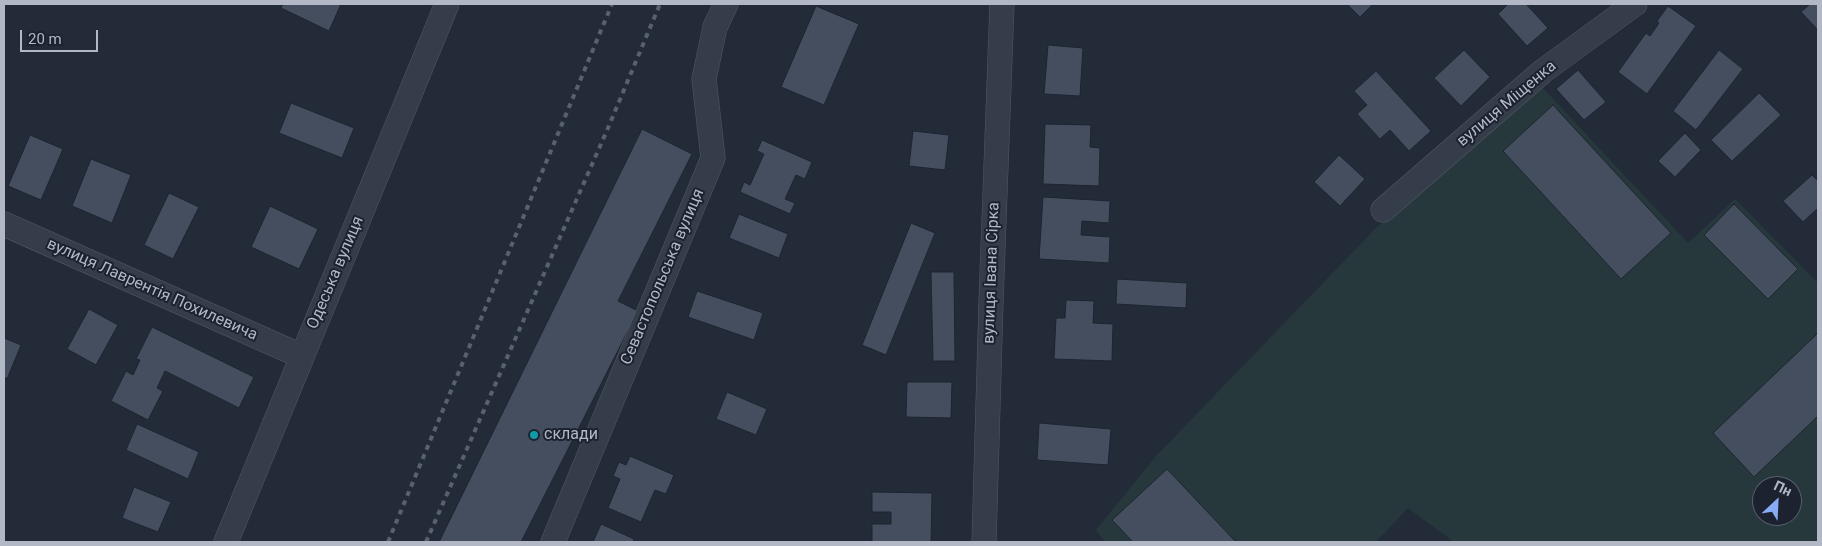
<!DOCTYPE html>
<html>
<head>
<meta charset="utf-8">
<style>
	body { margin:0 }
	#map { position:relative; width:1822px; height:546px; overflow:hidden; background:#232b39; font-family:Roboto,sans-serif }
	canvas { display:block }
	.frame { position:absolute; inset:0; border:5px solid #b2b8c6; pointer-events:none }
	.north { position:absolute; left:1752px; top:476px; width:50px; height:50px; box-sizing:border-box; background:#1c222f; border:1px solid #585e6b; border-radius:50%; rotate:25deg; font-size:14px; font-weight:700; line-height:20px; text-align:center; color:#b2b8c6 }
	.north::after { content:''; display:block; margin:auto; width:18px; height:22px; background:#89abf3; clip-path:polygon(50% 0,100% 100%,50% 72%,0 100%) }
	.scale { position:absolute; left:20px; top:30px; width:78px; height:22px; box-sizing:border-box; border:2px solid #b2b8c6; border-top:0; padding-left:6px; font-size:15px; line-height:18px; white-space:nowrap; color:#b2b8c6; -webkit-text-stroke:4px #1c222f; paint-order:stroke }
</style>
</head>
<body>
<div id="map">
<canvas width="1822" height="546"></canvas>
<div class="frame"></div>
<div class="north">Пн</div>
<div class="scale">20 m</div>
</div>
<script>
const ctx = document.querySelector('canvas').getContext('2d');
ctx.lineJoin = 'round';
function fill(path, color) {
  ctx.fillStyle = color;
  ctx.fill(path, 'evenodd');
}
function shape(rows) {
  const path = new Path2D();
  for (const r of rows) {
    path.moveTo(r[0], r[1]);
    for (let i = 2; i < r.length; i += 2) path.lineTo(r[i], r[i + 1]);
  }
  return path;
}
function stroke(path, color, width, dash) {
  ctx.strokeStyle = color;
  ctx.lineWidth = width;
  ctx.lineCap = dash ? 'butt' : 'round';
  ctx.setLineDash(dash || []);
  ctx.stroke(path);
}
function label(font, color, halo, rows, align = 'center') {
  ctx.font = font + ' Roboto,sans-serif';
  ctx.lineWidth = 4;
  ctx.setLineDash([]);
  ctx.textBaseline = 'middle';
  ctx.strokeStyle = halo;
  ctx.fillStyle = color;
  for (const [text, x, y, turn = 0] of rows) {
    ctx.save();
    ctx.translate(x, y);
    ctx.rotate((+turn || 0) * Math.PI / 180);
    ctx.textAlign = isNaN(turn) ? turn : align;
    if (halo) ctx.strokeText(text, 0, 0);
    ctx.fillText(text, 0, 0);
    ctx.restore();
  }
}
const green = shape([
	[1542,87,1688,243,1735,199,1818,283,1818,542,1454,542,1408,508,1376,542,1105,542,1096,530,1156,456,1377,227],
	[1762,486,1792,486,1792,516,1762,516]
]);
const building = shape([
	[283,4,341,4,329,31,281,8,283,4],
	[1347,4,1373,4,1360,17,1347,4],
	[1508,4,1526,4,1548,28,1527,46,1498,14,1508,4],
	[1810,4,1818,4,1818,30,1801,12,1810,4],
	[816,6,859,24,824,105,781,87,816,6],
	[1668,6,1696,26,1647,94,1618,72,1646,33,1650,36,1659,23,1657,21,1668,6],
	[1048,45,1083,48,1080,96,1044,94,1048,45],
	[1464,50,1490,77,1461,106,1434,78,1464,50],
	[1719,50,1743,69,1696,130,1673,111,1719,50],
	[1578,70,1606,102,1584,120,1556,89,1578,70],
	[1376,71,1431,131,1409,151,1390,130,1380,139,1357,114,1367,105,1354,91,1376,71],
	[1759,93,1781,115,1732,161,1711,140,1759,93],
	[291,103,354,128,342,158,279,133,291,103],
	[1553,105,1671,233,1621,279,1503,151,1553,105],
	[1045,124,1091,125,1090,147,1100,148,1099,186,1043,184,1045,124],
	[642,129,692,154,618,301,638,311,521,542,439,542,642,129],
	[913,131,949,135,945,170,909,166,913,131],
	[1685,133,1701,150,1675,177,1658,161,1685,133],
	[30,135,63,149,41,200,8,186,30,135],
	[762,140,812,162,805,179,796,175,785,199,795,203,790,214,740,192,744,182,750,185,764,154,757,151,762,140],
	[1339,155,1365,179,1340,206,1314,182,1339,155],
	[91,159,131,175,112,223,72,206,91,159],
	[1812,175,1818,181,1818,208,1803,222,1783,201,1812,175],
	[169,193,199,207,173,259,144,245,169,193],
	[1043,197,1110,201,1109,223,1082,221,1081,235,1110,237,1109,263,1039,259,1043,197],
	[1734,204,1798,269,1768,299,1704,235,1734,204],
	[270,206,318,229,299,269,251,247,270,206],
	[739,214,788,234,779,258,729,238,739,214],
	[911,223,935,233,886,355,862,345,911,223],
	[931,272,954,272,955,361,933,361,931,272],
	[1117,279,1187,283,1186,308,1116,304,1117,279],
	[697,291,763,313,754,340,688,317,697,291],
	[1066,300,1094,301,1093,323,1113,324,1112,361,1054,359,1056,318,1065,318,1066,300],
	[89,309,118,325,96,365,67,349,89,309],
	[152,327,254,377,239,408,165,371,157,388,163,391,148,420,111,401,126,371,133,375,140,360,136,359,152,327],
	[1818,333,1818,416,1754,477,1713,433,1818,333],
	[4,338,21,345,7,379,4,377,4,338],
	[907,382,952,382,951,418,906,417,907,382],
	[727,392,767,409,756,435,716,419,727,392],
	[1039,423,1111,429,1108,465,1037,460,1039,423],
	[137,424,199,452,188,479,126,450,137,424],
	[630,456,674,475,666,494,655,490,641,522,608,508,620,479,613,476,619,462,626,465,630,456],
	[1167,469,1236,542,1133,542,1112,520,1167,469],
	[134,487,171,502,158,532,122,518,134,487],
	[872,492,932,493,931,542,872,542,872,524,891,524,891,512,872,512,872,492],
	[601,524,634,539,633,542,593,542,601,524]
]);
const street = shape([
	[1383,210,1543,71,1635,4],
	[4,224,301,356],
	[226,542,447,4],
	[553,542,713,158,704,79,715,27,726,4],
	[984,542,991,302,1002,4]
]);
const rail = shape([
	[388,542,612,4],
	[426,542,608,128,660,4]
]);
const markers = [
	[534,435,5,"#0f9aa8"]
];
const streetNames = [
	["вулиця Міщенка",1507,104,-40],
	["Одеська вулиця",336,273,-67],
	["вулиця Івана Сірка",992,273,-88],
	["Севастопольська вулиця",663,277,-67],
	["вулиця Лаврентія Похилевича",152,290,24]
];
const poiNames = [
	["склади",544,435]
];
fill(green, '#26383b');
fill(building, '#444e5e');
stroke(building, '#1e2431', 1);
stroke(street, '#525865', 25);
stroke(street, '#363d4a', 24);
stroke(rail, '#596171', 4, [5, 5]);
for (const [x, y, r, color] of markers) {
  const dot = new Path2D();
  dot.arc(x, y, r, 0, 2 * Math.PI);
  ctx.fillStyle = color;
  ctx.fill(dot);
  stroke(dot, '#1c222f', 2);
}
label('16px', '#b2b8c6', '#1c222f', streetNames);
label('16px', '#b2b8c6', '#1c222f', poiNames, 'left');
</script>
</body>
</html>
